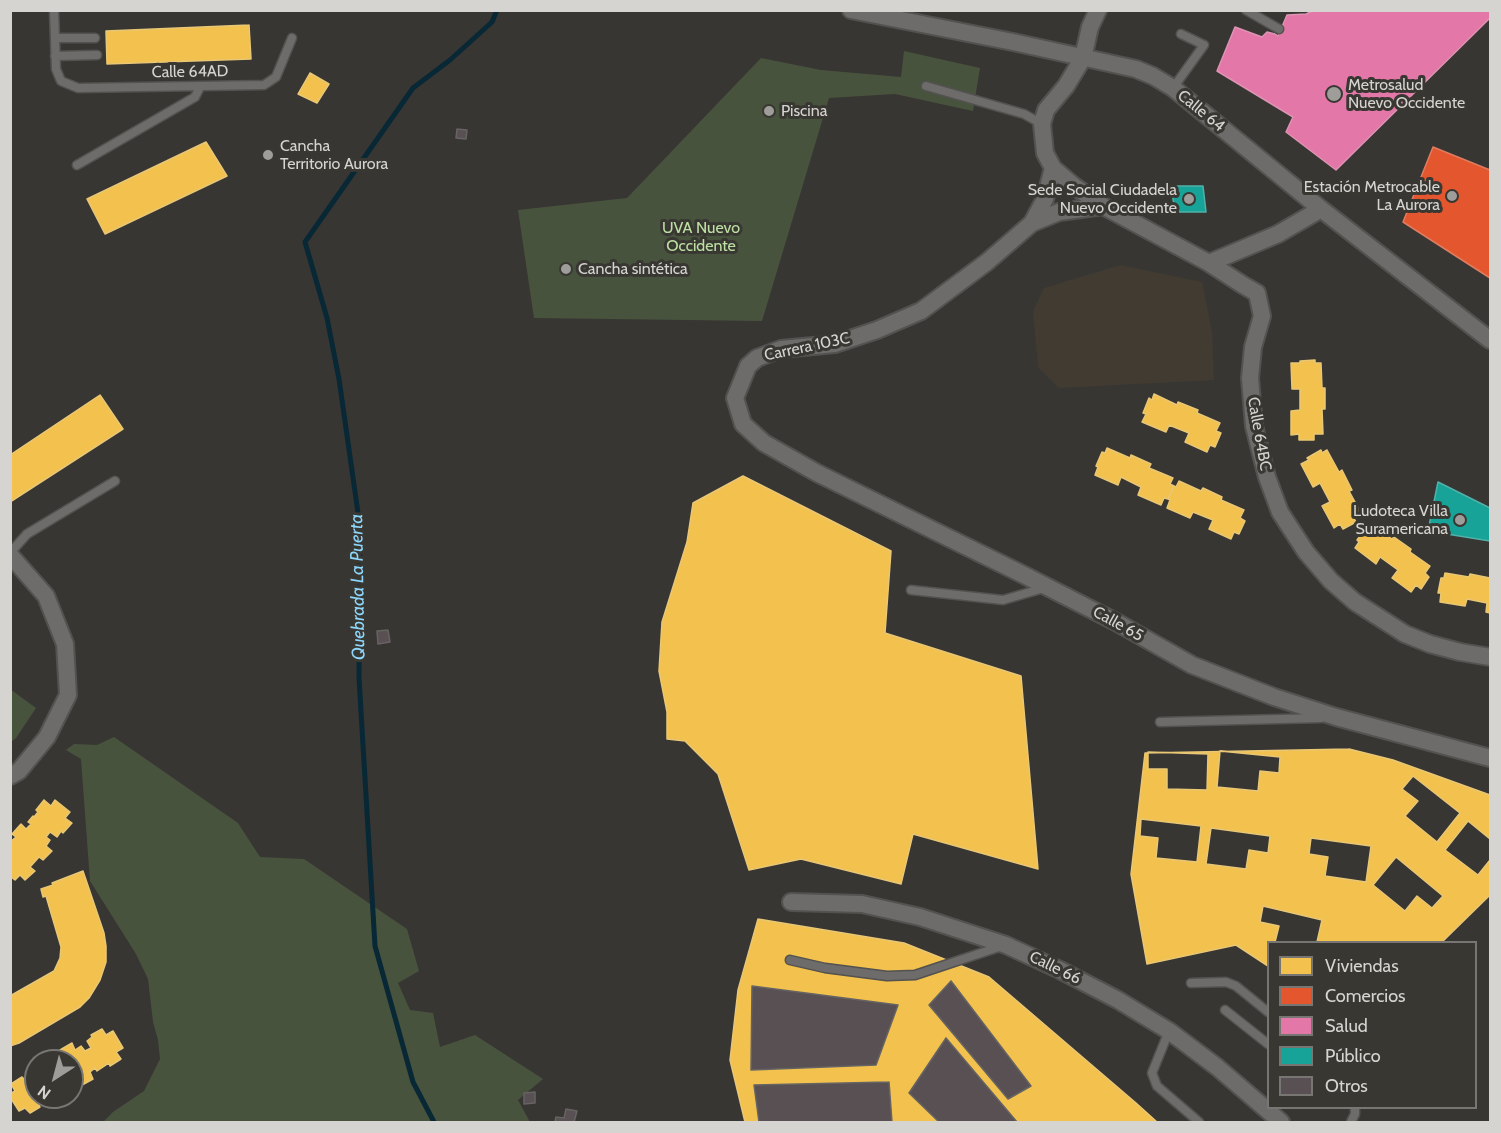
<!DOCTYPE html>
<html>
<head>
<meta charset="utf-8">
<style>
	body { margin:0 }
	#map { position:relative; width:1501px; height:1133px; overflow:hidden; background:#383633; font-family:Cabin,sans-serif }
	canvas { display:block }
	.frame { position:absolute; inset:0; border:12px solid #d5d4d1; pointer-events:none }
	.legend { position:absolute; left:1267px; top:941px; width:210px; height:168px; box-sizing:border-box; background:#393732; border:2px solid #777672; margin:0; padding:8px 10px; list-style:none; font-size:18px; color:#d5d4d1 }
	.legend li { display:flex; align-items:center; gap:12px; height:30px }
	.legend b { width:30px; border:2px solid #777672 }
	.north { position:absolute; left:24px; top:1049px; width:60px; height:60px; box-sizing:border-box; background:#393732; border:2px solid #777672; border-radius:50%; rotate:216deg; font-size:16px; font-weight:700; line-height:24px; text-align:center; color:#d5d4d1 }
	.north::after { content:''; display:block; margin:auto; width:21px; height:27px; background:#9e9d9a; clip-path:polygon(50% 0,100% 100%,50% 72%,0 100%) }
</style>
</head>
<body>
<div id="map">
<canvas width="1501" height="1133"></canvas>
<div class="frame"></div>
<ul class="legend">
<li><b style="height:16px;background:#f2c14e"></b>Viviendas</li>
<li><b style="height:16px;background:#e4572e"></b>Comercios</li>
<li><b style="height:16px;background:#e377a8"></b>Salud</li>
<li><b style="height:16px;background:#17a398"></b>Público</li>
<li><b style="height:16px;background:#595053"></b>Otros</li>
</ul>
<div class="north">N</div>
</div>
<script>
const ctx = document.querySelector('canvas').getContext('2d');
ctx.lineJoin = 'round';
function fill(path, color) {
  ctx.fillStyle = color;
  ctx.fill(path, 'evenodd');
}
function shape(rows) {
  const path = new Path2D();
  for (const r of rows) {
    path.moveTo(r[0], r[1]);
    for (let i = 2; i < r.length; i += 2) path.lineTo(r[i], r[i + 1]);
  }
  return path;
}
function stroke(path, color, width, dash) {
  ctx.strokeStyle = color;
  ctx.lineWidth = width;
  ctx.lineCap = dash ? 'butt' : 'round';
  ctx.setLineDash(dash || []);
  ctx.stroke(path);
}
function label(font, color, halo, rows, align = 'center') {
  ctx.font = font + ' Cabin,sans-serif';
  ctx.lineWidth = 6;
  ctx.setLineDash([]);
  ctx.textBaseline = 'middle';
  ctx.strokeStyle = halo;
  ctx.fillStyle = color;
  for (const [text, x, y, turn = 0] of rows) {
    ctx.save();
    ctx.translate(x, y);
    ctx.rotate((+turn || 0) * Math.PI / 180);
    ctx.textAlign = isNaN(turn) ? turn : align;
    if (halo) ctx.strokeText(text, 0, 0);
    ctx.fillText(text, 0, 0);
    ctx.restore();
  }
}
const built = shape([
	[1120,265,1202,282,1212,332,1214,380,1059,388,1038,367,1033,311,1044,288]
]);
const green = shape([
	[904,51,980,68,973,111,895,94,829,98,762,321,534,318,518,210,627,198,761,58,821,70,901,77],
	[10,689,36,708,16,738,11,742],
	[114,737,238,823,260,857,304,859,407,929,419,971,398,983,410,1010,433,1013,440,1047,475,1035,543,1079,518,1100,530,1122,103,1122,113,1112,144,1091,160,1059,158,1040,153,1022,148,979,136,954,90,881,81,759,66,750,74,744,97,745]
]);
const homes = shape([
	[249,25,251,59,107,64,106,31,249,25],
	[310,73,329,84,317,103,298,94,310,73],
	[206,142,227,176,105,234,87,199,206,142],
	[1315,360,1315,363,1321,363,1322,388,1325,388,1325,409,1322,409,1323,434,1314,434,1314,440,1299,440,1299,434,1291,435,1291,411,1300,410,1300,389,1292,389,1291,363,1300,363,1300,361,1315,360],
	[1154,394,1177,405,1178,402,1198,410,1197,413,1220,423,1216,431,1221,433,1215,447,1210,445,1207,452,1185,442,1189,433,1169,425,1166,432,1142,422,1146,414,1143,413,1149,398,1152,400,1154,394],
	[100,395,123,429,10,502,10,455,100,395],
	[1107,448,1130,458,1131,455,1151,464,1149,468,1173,478,1170,484,1174,486,1168,499,1164,498,1161,505,1138,495,1141,487,1121,477,1118,485,1095,475,1098,467,1096,466,1102,452,1105,453,1107,448],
	[1321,450,1322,453,1327,450,1339,472,1342,470,1352,490,1349,491,1361,513,1353,517,1356,522,1343,529,1340,524,1334,528,1322,506,1330,502,1320,483,1313,487,1301,464,1309,460,1307,458,1321,450],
	[743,476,891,551,885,633,1021,676,1038,869,913,834,901,884,801,859,749,870,718,774,685,741,667,739,667,712,659,671,662,622,687,542,693,503,743,476],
	[1179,481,1201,491,1203,488,1222,497,1221,500,1244,510,1240,518,1245,521,1239,534,1234,532,1231,539,1209,529,1213,520,1193,512,1190,518,1167,508,1170,500,1168,499,1174,486,1176,487,1179,481],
	[1372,524,1392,539,1394,537,1411,549,1410,552,1430,566,1425,573,1429,577,1421,589,1416,585,1411,592,1392,578,1398,570,1380,557,1376,564,1355,548,1359,542,1357,540,1366,528,1369,529,1372,524],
	[1445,573,1469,577,1470,574,1490,578,1490,613,1486,612,1487,603,1467,599,1465,606,1440,602,1441,593,1438,593,1441,578,1444,578,1445,573],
	[1349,749,1393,760,1490,795,1490,895,1442,942,1268,942,1268,966,1236,945,1147,964,1131,874,1145,753,1349,749],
	[1220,751,1280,757,1279,773,1260,771,1258,791,1217,787,1220,751],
	[1148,752,1208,754,1207,790,1167,789,1167,769,1148,769,1148,752],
	[1413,776,1460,813,1437,842,1405,816,1418,801,1402,789,1413,776],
	[44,800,51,806,55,800,70,812,65,818,72,823,63,833,61,831,57,837,50,832,46,837,50,840,46,846,52,851,43,860,39,857,30,867,35,871,25,880,20,875,15,880,11,877,10,878,10,842,16,837,12,834,21,824,26,829,31,824,28,822,33,816,34,817,38,812,36,810,44,800],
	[1141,819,1201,826,1197,862,1156,858,1158,838,1140,836,1141,819],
	[1468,821,1490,839,1490,860,1478,875,1445,850,1468,821],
	[1211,828,1270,836,1268,853,1249,850,1246,869,1206,864,1211,828],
	[1311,838,1371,846,1366,882,1325,876,1328,857,1309,854,1311,838],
	[1396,857,1443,896,1432,908,1417,896,1405,911,1373,885,1396,857],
	[83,871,104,933,106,946,106,962,100,980,89,998,80,1007,19,1043,10,1046,10,996,54,971,60,958,61,947,46,896,43,897,41,889,53,885,52,883,83,871],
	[1263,906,1322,920,1317,942,1275,942,1279,926,1260,922,1263,906],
	[758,919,904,943,989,977,1136,1103,1157,1122,745,1122,730,1060,738,990,758,919],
	[102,1029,106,1035,113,1031,123,1048,116,1052,121,1059,110,1066,109,1063,97,1071,95,1068,90,1072,93,1079,82,1085,80,1082,72,1086,72,1061,53,1061,63,1055,60,1050,72,1043,75,1050,81,1046,85,1051,91,1048,87,1041,92,1037,91,1035,102,1029],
	[30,1076,33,1082,36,1080,36,1097,51,1097,52,1099,46,1103,45,1101,39,1105,40,1107,30,1113,25,1108,19,1111,10,1097,10,1094,15,1091,11,1084,22,1077,24,1079,30,1076]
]);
const shops = shape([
	[1433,147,1490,170,1490,278,1403,222,1433,147]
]);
const health = shape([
	[1315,10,1490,10,1490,18,1336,170,1286,132,1293,117,1217,71,1235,27,1262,37,1267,32,1275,34,1278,36,1287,15,1306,14,1315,10]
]);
const public = shape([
	[1171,186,1203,186,1206,212,1175,212,1171,186],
	[1438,482,1490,508,1490,541,1428,531,1438,482]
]);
const stream = shape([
	[434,1122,413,1082,375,946,359,678,360,527,339,379,327,318,305,242,413,88,450,60,492,22,497,10]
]);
const building = shape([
	[457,129,467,130,466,139,456,138,457,129],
	[388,630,390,642,378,644,377,631,388,630],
	[951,981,1031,1086,1008,1099,929,1005,951,981],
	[752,986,898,1005,876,1065,751,1070,752,986],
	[946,1038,1017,1122,939,1122,909,1093,946,1038],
	[889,1082,892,1122,759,1122,754,1085,889,1082],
	[535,1092,535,1103,524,1104,524,1093,535,1092],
	[566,1109,577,1111,574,1122,555,1122,556,1117,564,1118,566,1109]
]);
const service = shape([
	[54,10,56,69,61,81,78,88,264,85,276,77,292,38],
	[1246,10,1279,29],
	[55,38,95,38],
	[55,56,97,55],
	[926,86,1024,114,1042,124],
	[1173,88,1204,45,1181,34],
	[77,165,195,97,200,87],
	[10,553,27,534,115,481],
	[911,590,1003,600,1044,588],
	[1160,722,1321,718],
	[790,960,825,968,887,976,915,975,1002,946],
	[1191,983,1226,982,1236,986,1268,1012],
	[1225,1010,1268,1044],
	[1169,1031,1152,1073,1157,1086,1199,1122],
	[1351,1122,1355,1114,1355,1108]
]);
const minor = shape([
	[851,10,1013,42,1136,69,1153,76,1173,88,1321,209,1490,340],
	[1098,10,1090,27,1083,58,1066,86,1046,110,1042,124,1045,153,1053,168,1074,186,1103,206,1209,263,1243,285,1257,293,1262,316,1253,347,1250,378,1254,426,1267,477,1280,512,1306,552,1331,581,1355,602,1405,634,1430,644,1460,652,1490,657],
	[1103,206,1059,212,1032,223,987,262,921,311,877,330,835,344,781,349,757,358,748,366,735,398,743,424,764,443,817,473,1024,575,1116,622,1192,665,1274,697,1336,717,1490,758],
	[1032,223,1045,199,1053,168],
	[1209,263,1278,234,1321,209],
	[10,555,46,596,65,644,68,695,47,737,19,771,10,776],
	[791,902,862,904,920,917,1006,945,1060,970,1118,1000,1169,1031,1217,1067,1281,1122]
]);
const markers = [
	[1334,94,8,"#9e9d9a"],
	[769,111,6,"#9e9d9a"],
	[268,155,6,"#9e9d9a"],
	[1452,196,6,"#9e9d9a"],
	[1189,199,6,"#9e9d9a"],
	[566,269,6,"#9e9d9a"],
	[1460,520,6,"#9e9d9a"]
];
const streetNames = [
	["Calle 64AD",190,72,-1],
	["Calle 64",1201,111,39],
	["Carrera 103C",807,347,-12],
	["Calle 64BC",1259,434,80],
	["Calle 65",1118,624,29],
	["Calle 66",1055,968,26]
];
const poiNames = [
	["Metrosalud",1348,85],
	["Nuevo Occidente",1348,103],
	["Piscina",781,111],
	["Cancha",280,146],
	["Territorio Aurora",280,164],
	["Estación Metrocable",1440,187,"right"],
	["La Aurora",1440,205,"right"],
	["Sede Social Ciudadela",1177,190,"right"],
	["Nuevo Occidente",1177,208,"right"],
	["Cancha sintética",578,269],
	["Ludoteca Villa",1448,511,"right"],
	["Suramericana",1448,529,"right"]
];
const parkNames = [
	["UVA Nuevo",701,228],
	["Occidente",701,246]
];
const waterNames = [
	["Quebrada La Puerta",358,587,-91]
];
fill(built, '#413b32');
fill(green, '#48533e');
fill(homes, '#f2c14e');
stroke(homes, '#e9c775', 1.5);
fill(shops, '#e4572e');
stroke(shops, '#e07c5f', 1.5);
fill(health, '#e377a8');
stroke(health, '#df93b4', 1.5);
fill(public, '#17a398');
stroke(public, '#50b2a9', 1.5);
stroke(stream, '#082836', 5);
fill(building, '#595053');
stroke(building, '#666363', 1.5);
stroke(service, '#535250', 11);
stroke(minor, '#535250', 20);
stroke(service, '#6e6c6b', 8);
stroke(minor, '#6e6c6b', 16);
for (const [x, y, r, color] of markers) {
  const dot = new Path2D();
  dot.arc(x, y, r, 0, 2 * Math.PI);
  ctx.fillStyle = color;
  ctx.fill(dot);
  stroke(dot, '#393732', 2);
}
label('16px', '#d5d4d1', '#393732', streetNames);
label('16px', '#d5d4d1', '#393732', poiNames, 'left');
label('16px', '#bde0a2', '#393732', parkNames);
label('italic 18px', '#8dd7fd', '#393732', waterNames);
</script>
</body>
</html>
